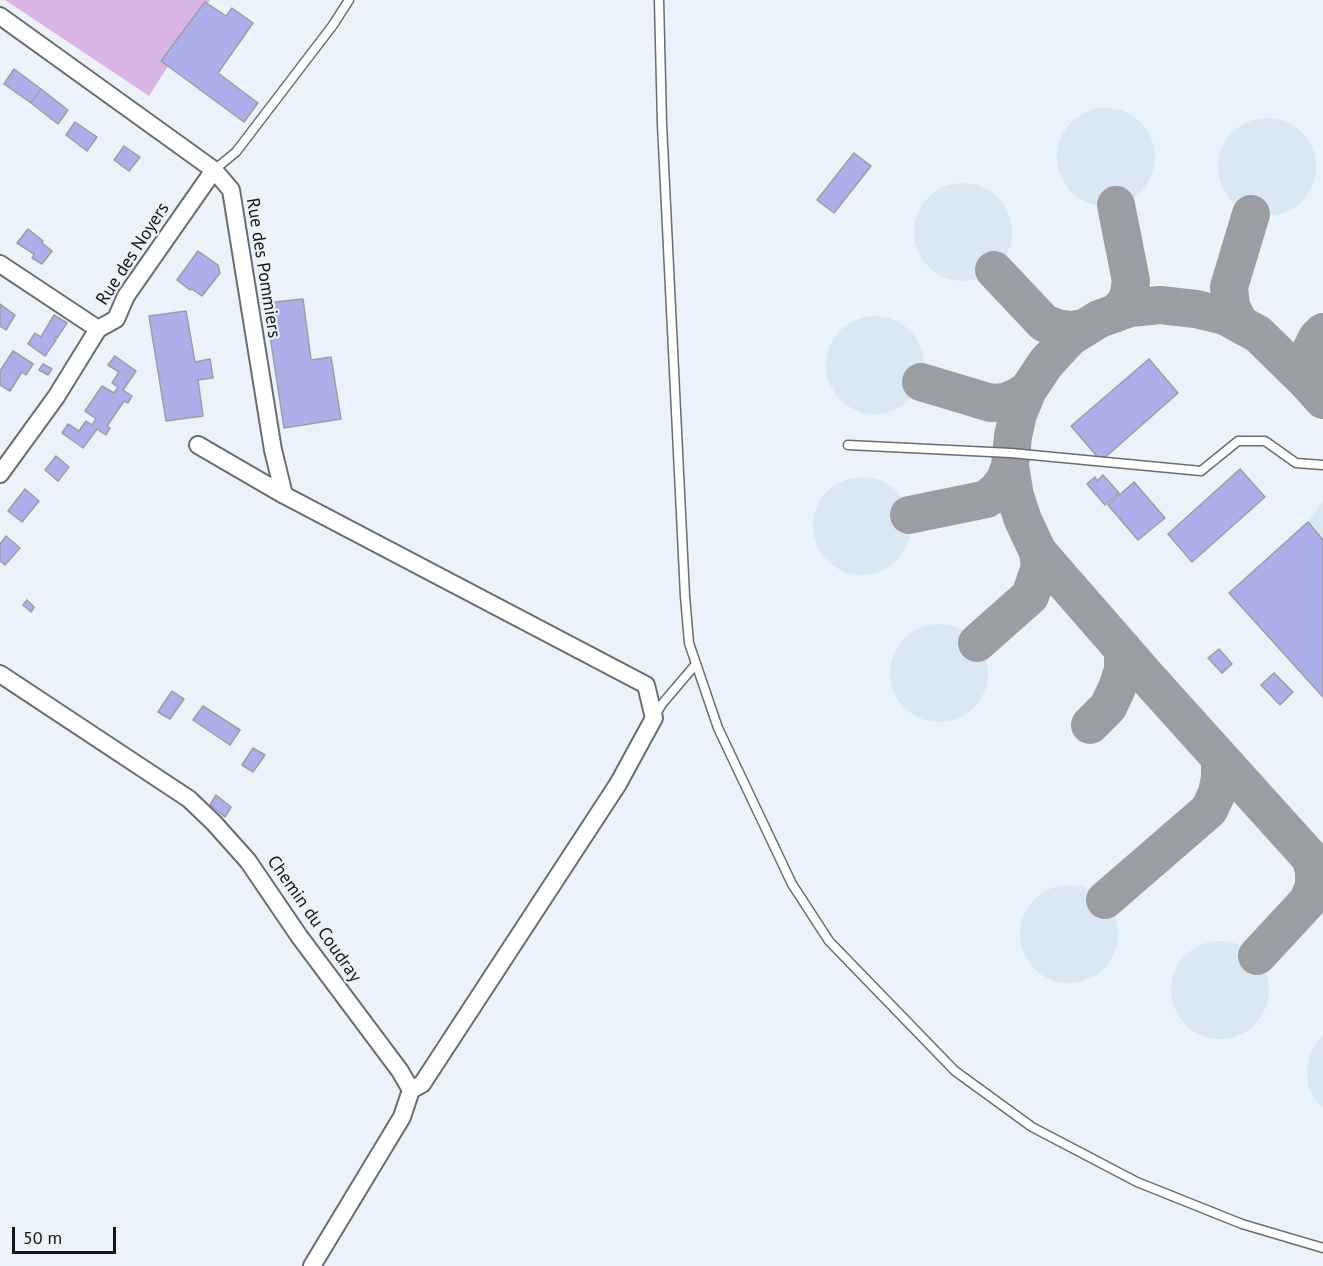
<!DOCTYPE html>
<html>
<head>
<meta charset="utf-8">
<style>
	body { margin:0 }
	#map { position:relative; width:1323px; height:1266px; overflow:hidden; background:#ecf2f9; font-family:"PT Sans",sans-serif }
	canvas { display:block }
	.scale { position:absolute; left:12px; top:1227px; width:104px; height:27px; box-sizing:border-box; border:3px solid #131517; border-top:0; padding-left:8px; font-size:18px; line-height:21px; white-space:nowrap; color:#131517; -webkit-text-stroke:4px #ecf2f9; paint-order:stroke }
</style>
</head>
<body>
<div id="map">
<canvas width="1323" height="1266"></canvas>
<div class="scale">50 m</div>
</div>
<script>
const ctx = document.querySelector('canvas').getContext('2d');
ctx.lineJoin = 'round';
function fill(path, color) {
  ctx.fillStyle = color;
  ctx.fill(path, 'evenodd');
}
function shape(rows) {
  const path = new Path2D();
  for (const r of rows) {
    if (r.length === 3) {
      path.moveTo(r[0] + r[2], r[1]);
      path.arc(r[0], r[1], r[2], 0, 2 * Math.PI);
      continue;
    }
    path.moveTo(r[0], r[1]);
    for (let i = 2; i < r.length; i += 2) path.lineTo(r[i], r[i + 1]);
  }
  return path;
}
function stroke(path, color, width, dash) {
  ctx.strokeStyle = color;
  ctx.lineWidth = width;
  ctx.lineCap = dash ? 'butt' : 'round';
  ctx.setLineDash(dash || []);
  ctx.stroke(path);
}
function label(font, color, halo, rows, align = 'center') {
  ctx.font = font + ' "PT Sans",sans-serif';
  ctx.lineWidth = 4.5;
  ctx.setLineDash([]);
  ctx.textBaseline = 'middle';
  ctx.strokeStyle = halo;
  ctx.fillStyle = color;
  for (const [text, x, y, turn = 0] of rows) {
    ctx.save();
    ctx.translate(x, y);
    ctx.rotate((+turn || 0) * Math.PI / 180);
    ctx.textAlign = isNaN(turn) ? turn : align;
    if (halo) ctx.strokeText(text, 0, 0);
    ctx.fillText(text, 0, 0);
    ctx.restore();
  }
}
const built = shape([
	[1106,157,49],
	[1267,167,49],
	[963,232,49],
	[875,365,49],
	[862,526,49],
	[1323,500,1323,539,1308,522],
	[939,673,49],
	[1069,934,49],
	[1220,990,49],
	[1323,1035,1323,1108,1314,1099,1308,1084,1307,1067,1311,1051]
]);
const green = shape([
	[5,0,210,0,149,96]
]);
const taxiway = shape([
	[994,270,1044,323,1057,328,1070,330,1085,328],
	[1114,314,1125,304,1129,294,1131,281,1116,205],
	[1239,323,1231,306,1229,287,1251,214],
	[921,382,991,403,1005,402,1017,397,1028,390],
	[1307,382,1306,366,1310,352,1317,338,1323,332],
	[1323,400,1307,382,1258,334,1225,316,1196,309,1160,305,1130,308,1099,319,1070,337,1046,363,1028,390,1018,414,1013,436,1010,466,1015,496,1023,520,1038,552,1147,677,1323,872],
	[909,515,987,499,998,489,1005,480,1010,466],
	[977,643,1030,596,1040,567,1038,552],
	[1090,725,1108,707,1117,688,1123,670,1123,649],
	[1105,900,1209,810,1217,793,1220,778,1220,758],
	[1257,956,1308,901,1314,886,1314,872,1311,859]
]);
const building = shape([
	[205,2,226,16,232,8,253,23,218,73,258,103,244,122,161,61,205,2],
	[14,69,41,89,31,103,4,84,14,69],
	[41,89,68,110,58,124,31,103,41,89],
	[75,122,97,137,87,151,66,135,75,122],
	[124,146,140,157,129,171,114,160,124,146],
	[854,153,871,166,834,213,817,200,854,153],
	[28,229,43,241,42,243,52,251,42,264,32,258,34,254,17,243,28,229],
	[198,251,218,265,220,273,202,296,192,289,190,290,177,280,198,251],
	[303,299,311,360,331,357,341,419,284,428,265,303,303,299],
	[0,304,15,315,6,330,0,326,0,304],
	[186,311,195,362,210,359,213,378,198,380,203,416,166,421,149,316,186,311],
	[54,315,67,323,57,338,55,337,54,339,56,340,45,356,28,344,35,333,41,337,54,315],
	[13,351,33,364,26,375,22,372,10,391,0,385,0,371,13,351],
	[115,356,136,371,123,390,132,396,128,403,124,401,107,426,110,428,106,435,97,429,83,448,62,433,68,424,79,431,86,421,92,425,96,419,85,411,102,386,114,393,118,387,112,383,119,372,108,365,115,356],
	[1149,359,1178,393,1101,461,1071,426,1149,359],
	[43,364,52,369,48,375,39,370,43,364],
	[56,456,69,467,58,481,45,470,56,456],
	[1240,469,1265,497,1192,562,1168,534,1240,469],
	[1103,475,1119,493,1105,505,1087,484,1095,477,1097,481,1103,475],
	[1134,482,1165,518,1138,540,1108,505,1134,482],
	[25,489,39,501,22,522,8,511,25,489],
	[1308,522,1323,540,1323,697,1229,593,1308,522],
	[6,536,20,548,5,565,0,561,0,544,6,536],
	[27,600,34,607,31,612,23,605,27,600],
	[1219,649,1232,664,1222,673,1208,658,1219,649],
	[1274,673,1293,692,1280,705,1261,685,1274,673],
	[172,691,184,699,170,719,158,712,172,691],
	[203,706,240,730,230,745,193,720,203,706],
	[253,748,265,755,253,772,242,765,253,748],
	[216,795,231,807,225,817,210,805,216,795]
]);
const lane = shape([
	[659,0,662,124,685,596,689,643,718,728,792,884,829,941,955,1071,1032,1127,1137,1182,1242,1224,1323,1248],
	[214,170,236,152,333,25,349,0],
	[848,445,1011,453,1201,471,1238,441,1265,441,1296,463,1323,465],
	[654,717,662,704,696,664]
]);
const street = shape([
	[0,16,214,170,231,190,273,450,284,495],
	[0,264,98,329],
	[198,445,284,495,646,685,654,718,618,784,422,1084,411,1090],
	[0,474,56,397,98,329,116,319,126,296,214,170],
	[0,674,189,799,214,823,248,861,299,936,400,1071,411,1090,402,1117,312,1266]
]);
const streetNames = [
	["Rue des Noyers",133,254,-57],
	["Rue des Pommiers",263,268,81],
	["Chemin du Coudray",314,919,55]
];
fill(built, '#dce7f4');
fill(green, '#d8b4e7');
stroke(taxiway, '#9a9ea3', 38);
fill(building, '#adafea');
stroke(building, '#9d9ea5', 1.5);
stroke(lane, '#686d73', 11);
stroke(street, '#686d73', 20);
stroke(lane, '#fff', 8);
stroke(street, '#fff', 16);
label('18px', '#131517', '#ecf2f9', streetNames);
</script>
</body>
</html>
